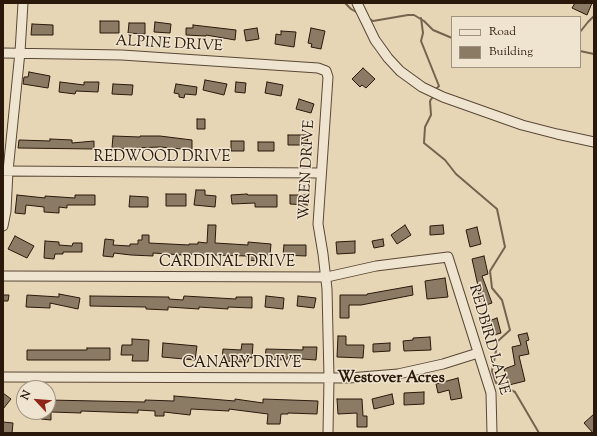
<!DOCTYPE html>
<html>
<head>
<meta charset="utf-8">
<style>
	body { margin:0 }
	#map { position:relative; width:597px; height:436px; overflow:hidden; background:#e7d6b6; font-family:"Sorts Mill Goudy",serif }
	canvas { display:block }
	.frame { position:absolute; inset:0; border:4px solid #2a180b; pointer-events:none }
	.legend { position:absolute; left:451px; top:16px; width:130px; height:52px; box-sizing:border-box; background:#efe4d0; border:1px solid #a09281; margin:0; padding:5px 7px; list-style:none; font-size:12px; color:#2a180b }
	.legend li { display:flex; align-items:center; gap:8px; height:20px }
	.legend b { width:20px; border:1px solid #a09281 }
	.north { position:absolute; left:16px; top:380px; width:40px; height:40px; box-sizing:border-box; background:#efe4d0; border:1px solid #a09281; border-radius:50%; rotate:296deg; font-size:11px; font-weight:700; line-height:16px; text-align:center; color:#2a180b }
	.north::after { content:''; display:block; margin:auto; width:14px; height:18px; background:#8f2418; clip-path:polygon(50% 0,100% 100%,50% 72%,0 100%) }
</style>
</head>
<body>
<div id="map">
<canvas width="597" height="436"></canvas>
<div class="frame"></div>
<ul class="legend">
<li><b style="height:5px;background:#efe4d0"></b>Road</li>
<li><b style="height:11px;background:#8c7b64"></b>Building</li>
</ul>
<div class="north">N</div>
</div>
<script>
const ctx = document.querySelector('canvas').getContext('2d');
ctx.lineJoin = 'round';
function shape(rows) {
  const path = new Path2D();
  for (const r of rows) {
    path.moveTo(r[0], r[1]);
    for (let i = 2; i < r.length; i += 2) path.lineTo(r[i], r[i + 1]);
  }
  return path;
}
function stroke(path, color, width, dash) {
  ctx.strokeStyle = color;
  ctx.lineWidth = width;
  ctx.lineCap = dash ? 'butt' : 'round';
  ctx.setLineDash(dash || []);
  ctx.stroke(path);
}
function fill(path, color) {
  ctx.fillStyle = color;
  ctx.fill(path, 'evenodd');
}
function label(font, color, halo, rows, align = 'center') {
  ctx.font = font + ' "Sorts Mill Goudy",serif';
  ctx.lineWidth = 3;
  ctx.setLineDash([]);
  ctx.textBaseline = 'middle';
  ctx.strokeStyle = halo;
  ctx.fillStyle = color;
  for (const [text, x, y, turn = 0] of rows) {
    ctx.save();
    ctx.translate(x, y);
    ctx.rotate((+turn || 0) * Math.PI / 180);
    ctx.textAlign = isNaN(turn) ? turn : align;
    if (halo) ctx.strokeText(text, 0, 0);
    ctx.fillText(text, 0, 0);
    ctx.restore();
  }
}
const stream = shape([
	[345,3,351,9,358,13],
	[368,18,373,21,408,15,414,15,424,21,433,30,452,38],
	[421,18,423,33,421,41,439,86,437,88],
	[580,32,588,22,594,16],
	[580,51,594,54],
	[432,98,430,101,431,115,425,127,424,143,445,160,456,174,497,209,505,247,490,271,492,288,502,300,510,330,498,341,492,371,496,383,515,392,539,433]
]);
const building = shape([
	[575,3,592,3,587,15,572,8,575,3],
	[100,21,119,21,119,33,100,33,100,21],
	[155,22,171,24,170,33,154,32,155,22],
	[129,23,145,23,145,34,128,33,129,23],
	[32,24,53,25,53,35,31,35,32,24],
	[193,25,236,30,235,40,206,35,206,36,186,35,186,28,193,28,193,25],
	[257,28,259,39,246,41,244,30,257,28],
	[311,28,325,31,321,49,311,47,312,44,308,43,311,28],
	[281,31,296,32,294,47,275,44,276,34,281,35,281,31],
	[363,68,375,79,366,88,362,85,360,87,352,79,363,68],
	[29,72,50,76,48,88,23,84,24,77,28,77,29,72],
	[205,80,227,84,224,95,203,90,205,80],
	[60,82,84,85,84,82,99,82,98,92,76,91,75,94,59,92,60,82],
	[236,82,246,83,245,93,235,92,236,82],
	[267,82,283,85,281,96,265,93,267,82],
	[113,84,133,85,132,95,112,94,113,84],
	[176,84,197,87,196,95,185,94,184,98,179,97,179,94,174,93,176,84],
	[299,99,314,104,311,113,296,109,299,99],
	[197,119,205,119,205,129,197,129,197,119],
	[288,135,308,135,307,145,288,145,288,135],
	[113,136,140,137,140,136,160,136,192,140,192,150,160,147,132,148,132,149,112,148,113,136],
	[50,139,72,140,72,143,94,141,94,149,18,148,19,140,50,141,50,139],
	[231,141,244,141,244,151,231,151,231,141],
	[258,142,274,142,274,151,258,151,258,142],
	[196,190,205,190,205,195,216,196,215,207,194,205,196,190],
	[166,194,186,194,186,206,166,206,166,194],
	[247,194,248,195,277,195,277,207,255,207,255,203,232,204,231,195,247,194],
	[17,195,45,198,45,196,75,198,75,195,95,195,95,205,67,205,67,208,59,207,59,213,44,212,44,207,26,205,25,214,15,213,17,195],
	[290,195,308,195,308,205,290,204,290,195],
	[130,196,148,197,148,207,129,207,130,196],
	[208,225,216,225,215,243,248,245,248,242,271,244,270,255,257,254,257,261,247,260,247,256,183,254,183,255,153,253,153,256,131,255,114,253,113,257,103,256,105,239,114,240,113,245,130,246,130,244,138,244,138,240,142,240,142,235,149,235,149,243,189,245,189,244,198,244,198,242,207,243,208,225],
	[405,225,411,235,397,244,391,235,405,225],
	[443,225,444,234,430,235,430,226,443,225],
	[477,227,481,244,470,247,466,230,477,227],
	[15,236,34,246,27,258,8,249,15,236],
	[383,239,384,246,374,248,372,241,383,239],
	[45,241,59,242,59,245,72,246,73,243,82,243,82,252,63,252,63,254,55,254,54,259,44,258,45,241],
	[355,241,355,253,337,254,336,242,355,241],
	[284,245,306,245,306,256,283,255,284,245],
	[484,256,488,274,482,276,492,303,483,306,476,286,478,286,472,259,484,256],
	[445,278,448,297,427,299,425,281,445,278],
	[412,286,413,295,361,305,349,305,349,318,340,318,340,295,367,295,367,294,412,286],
	[59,294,80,298,78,309,50,303,50,308,26,307,27,295,59,297,59,294],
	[3,295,9,295,8,301,3,301,3,295],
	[90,296,169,297,169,299,183,300,184,296,236,299,236,297,252,297,252,308,228,307,228,309,199,307,199,309,168,307,168,310,146,309,146,307,90,306,90,296],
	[266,296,284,298,283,309,265,307,266,296],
	[298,296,316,298,314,308,297,306,298,296],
	[497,318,501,333,494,335,493,331,489,332,486,322,497,318],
	[527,333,529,340,526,341,529,354,519,356,525,381,509,385,504,369,515,365,512,347,521,345,518,335,527,333],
	[338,336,346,336,346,345,364,345,363,358,337,357,338,336],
	[430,337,431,350,404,351,403,341,413,340,413,338,430,337],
	[132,339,149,340,148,361,132,361,133,355,121,355,122,345,132,345,132,339],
	[163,343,197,346,195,360,162,357,163,343],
	[390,343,390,351,373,352,373,344,390,343],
	[242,344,253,344,252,358,249,357,248,362,222,361,223,349,241,350,242,344],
	[303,347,317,347,316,360,287,358,287,360,265,359,266,349,303,350,303,347],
	[87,348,110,348,110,360,27,360,27,350,87,350,87,348],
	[458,378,462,398,451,400,449,390,438,393,436,384,458,378],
	[424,392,424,404,404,405,404,393,424,392],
	[3,393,11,399,3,409,3,393],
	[392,394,394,404,374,409,372,399,392,394],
	[174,396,235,401,235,399,263,403,263,399,318,401,317,414,288,413,288,414,281,414,280,424,267,424,268,414,229,409,229,411,191,409,190,415,164,412,164,416,155,416,155,411,138,410,138,413,81,411,81,413,51,412,51,420,41,419,41,412,48,412,48,400,145,402,145,400,174,401,174,396],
	[337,399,362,399,363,416,367,416,367,427,357,427,357,413,338,414,337,399],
	[594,414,594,433,593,433,584,423,594,414],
	[3,422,13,423,12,433,3,433,3,422]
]);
const minor = shape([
	[357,3,375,40,388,58,400,71,422,87,443,97,522,125,557,134,594,142],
	[3,53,122,55,318,68,326,71,328,77,318,224,323,254,327,289,329,378,328,433],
	[3,171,321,173],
	[3,226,6,211,8,171,20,52,23,3],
	[3,276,327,277,376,266,448,257,491,393,492,433],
	[3,377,349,378,398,374,443,364,478,353]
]);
const streetNames = [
	["ALPINE DRIVE",169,45,3],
	["REDWOOD DRIVE",162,158],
	["WREN DRIVE",308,170,-87],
	["CARDINAL DRIVE",227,263],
	["REDBIRD LANE",488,340,74],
	["CANARY DRIVE",242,364]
];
const neighbourhoodNames = [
	["Westover Acres",391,379]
];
stroke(stream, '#75634f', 2);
fill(building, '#8c7b64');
stroke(building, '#2a180b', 1);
stroke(minor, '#594836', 11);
stroke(minor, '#efe4d0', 9);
label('15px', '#2a180b', '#efe4d0', streetNames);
label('bold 16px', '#2a180b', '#efe4d0', neighbourhoodNames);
</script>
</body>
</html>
